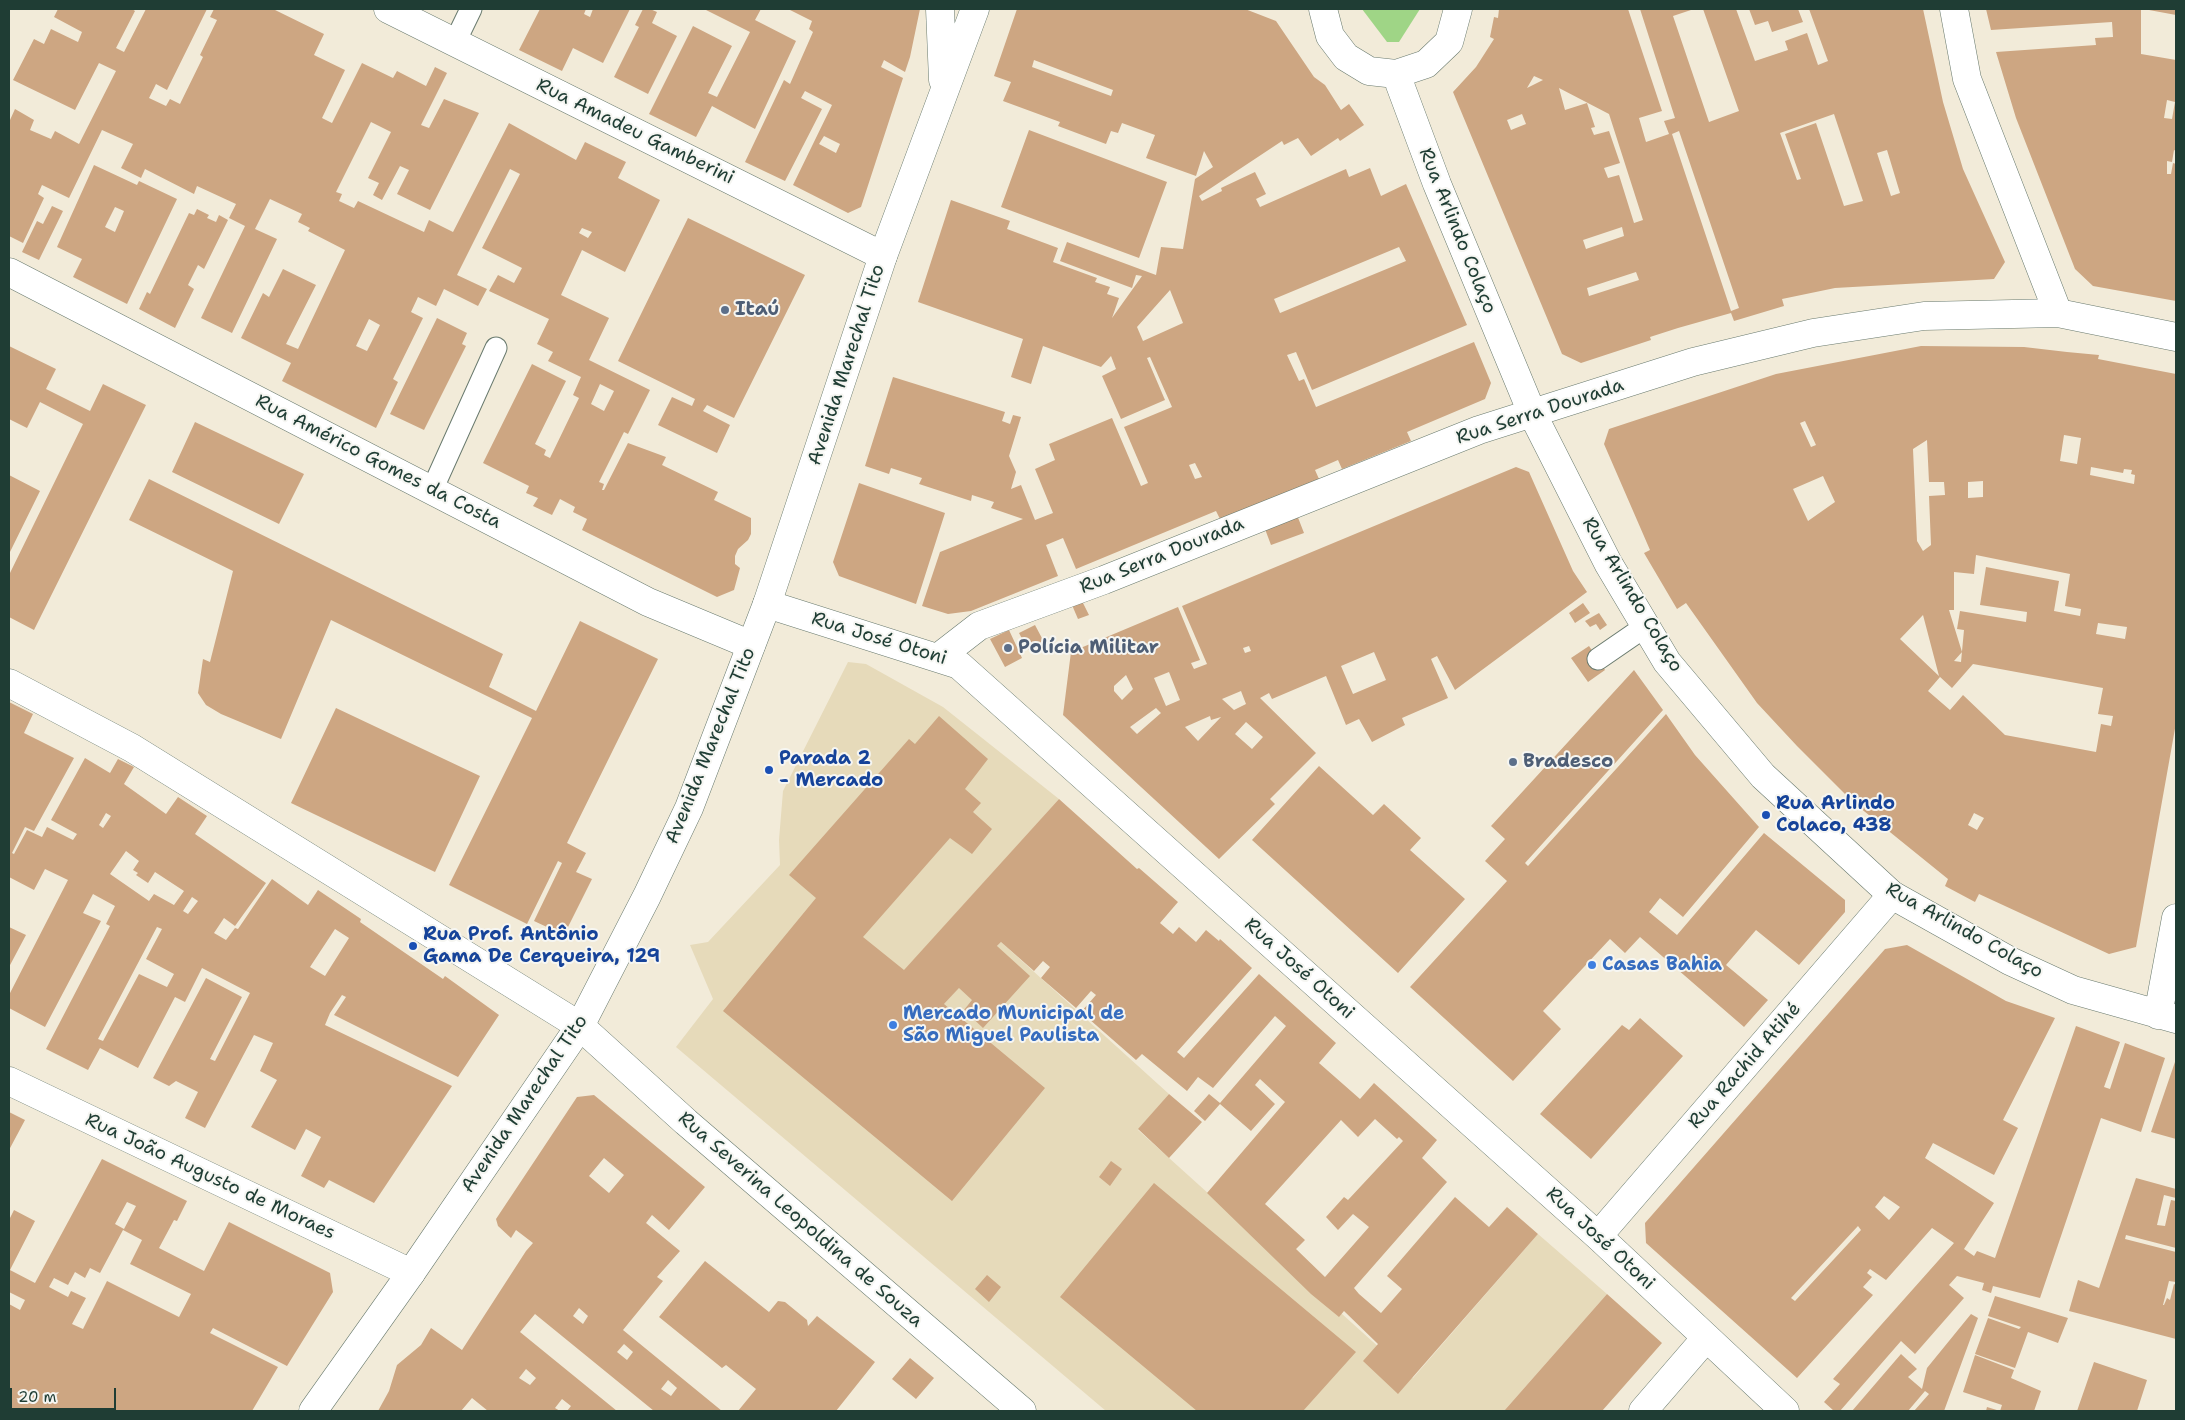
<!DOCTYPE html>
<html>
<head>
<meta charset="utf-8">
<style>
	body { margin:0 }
	#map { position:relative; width:2185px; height:1420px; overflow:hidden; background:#f2ebd9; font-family:"Shantell Sans",sans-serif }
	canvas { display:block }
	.frame { position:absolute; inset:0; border:10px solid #1f3d34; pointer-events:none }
	.scale { position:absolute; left:10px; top:1388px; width:106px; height:22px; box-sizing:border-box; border:2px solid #1f3d34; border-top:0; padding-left:6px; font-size:15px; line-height:18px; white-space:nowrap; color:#1f3d34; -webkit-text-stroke:4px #f6f6f2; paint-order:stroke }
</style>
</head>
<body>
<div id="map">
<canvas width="2185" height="1420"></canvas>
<div class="frame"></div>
<div class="scale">20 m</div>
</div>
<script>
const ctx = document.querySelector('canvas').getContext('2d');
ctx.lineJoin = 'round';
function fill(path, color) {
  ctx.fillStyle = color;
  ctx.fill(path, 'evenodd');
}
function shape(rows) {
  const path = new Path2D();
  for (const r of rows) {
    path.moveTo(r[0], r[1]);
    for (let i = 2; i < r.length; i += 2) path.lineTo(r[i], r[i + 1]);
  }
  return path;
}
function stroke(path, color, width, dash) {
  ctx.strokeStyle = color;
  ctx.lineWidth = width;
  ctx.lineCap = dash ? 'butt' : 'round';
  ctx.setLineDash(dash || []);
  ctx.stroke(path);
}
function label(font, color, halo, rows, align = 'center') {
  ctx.font = font + ' "Shantell Sans",sans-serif';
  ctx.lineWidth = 4;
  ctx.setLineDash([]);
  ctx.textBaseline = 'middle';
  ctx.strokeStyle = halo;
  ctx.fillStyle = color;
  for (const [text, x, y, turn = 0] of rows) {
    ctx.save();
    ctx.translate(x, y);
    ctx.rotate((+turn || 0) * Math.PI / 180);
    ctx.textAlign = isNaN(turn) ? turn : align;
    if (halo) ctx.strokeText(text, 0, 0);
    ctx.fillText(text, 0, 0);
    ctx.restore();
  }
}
const built = shape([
	[848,662,866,664,943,707,1059,799,904,971,944,1004,1001,942,1169,1094,1138,1130,1413,1378,1538,1234,1607,1294,1504,1411,1106,1411,676,1047,713,999,690,945,708,942,780,865,779,840,783,791]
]);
const green = shape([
	[1362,9,1420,9,1399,42,1387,42]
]);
const building = shape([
	[58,9,132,9,135,11,116,48,124,52,146,9,207,9,167,90,156,84,149,98,166,106,170,99,180,104,203,57,200,55,217,20,210,17,214,9,273,9,324,34,314,55,345,70,322,118,332,123,362,63,393,78,397,71,426,86,435,67,447,73,421,125,429,128,444,99,479,113,430,210,397,194,409,170,400,166,382,200,373,195,379,183,368,178,391,132,371,122,336,192,342,194,339,201,354,208,358,201,424,232,429,220,453,232,509,123,576,160,585,142,626,162,618,178,660,200,625,272,582,250,561,295,609,318,589,360,650,390,628,434,624,432,599,482,604,484,602,490,604,490,628,443,666,457,662,465,718,492,714,500,751,518,751,534,748,540,738,549,735,556,735,564,740,568,734,590,717,597,582,530,587,519,573,512,575,507,560,499,552,515,533,506,538,498,526,493,529,486,483,463,532,364,566,381,535,444,546,450,544,455,550,458,579,398,573,395,581,377,548,361,553,352,537,344,549,319,489,291,498,275,514,283,522,268,482,248,520,174,510,169,457,275,487,289,478,306,444,289,436,306,418,297,411,312,423,318,393,379,398,382,376,428,282,381,291,363,241,338,263,293,269,297,283,269,316,285,286,344,298,349,345,250,308,231,310,228,298,222,302,214,270,199,255,229,277,239,232,333,201,318,245,226,229,218,236,204,197,186,194,194,145,169,141,178,121,168,133,144,102,130,69,198,42,185,38,194,44,198,23,243,9,236,9,119,10,120,15,109,34,120,30,130,51,139,55,131,79,144,116,71,99,63,75,110,13,80,34,39,44,44,51,29,78,42,82,32,54,17],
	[582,228,592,232,588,238,579,233],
	[369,319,380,325,367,351,356,346],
	[600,384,614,391,604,411,591,404],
	[540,9,586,9,584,14,590,17,593,9,630,9,603,63,573,48,562,71,519,50],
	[643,9,650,9,657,12,652,23,677,36,648,94,614,77,639,27,635,25],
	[704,9,761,9,755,20,796,41,755,129,712,106,696,137,649,114,693,26,732,46,708,93,717,97,750,32],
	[788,9,920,9,910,57,905,72,884,60,881,67,903,78,861,207,848,213,793,185,832,105,805,91,801,98,822,109,785,181,745,162,784,80,790,84,813,32,809,29,812,21],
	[824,136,840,144,836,153,819,144],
	[1017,9,1245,9,1276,21,1314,77,1325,85,1341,110,1349,104,1364,125,1340,141,1338,138,1311,156,1298,138,1284,145,1282,141,1199,196,1202,201,1222,191,1221,188,1255,172,1266,194,1256,199,1260,207,1346,169,1349,177,1370,168,1381,196,1406,184,1467,325,1312,390,1296,352,1287,355,1299,381,1304,379,1316,407,1474,342,1491,383,1485,399,1407,432,1411,441,1342,469,1338,460,1315,470,1319,479,1220,519,1216,511,1076,569,1063,538,1046,545,1058,576,971,611,948,614,922,606,940,552,1023,519,991,508,994,502,972,495,971,501,919,484,922,478,891,468,889,474,865,466,893,377,1005,412,1002,421,1010,424,1013,415,1021,417,1009,456,1016,472,1011,489,1021,485,1035,520,1053,513,1035,469,1055,460,1049,444,1112,418,1141,486,1148,483,1124,427,1172,407,1150,357,1147,358,1165,400,1121,419,1102,376,1116,369,1111,356,1101,367,1043,346,1031,384,1011,377,1023,339,918,302,951,200,1010,221,1007,229,1058,248,1053,262,1097,278,1095,282,1110,287,1107,294,1119,298,1112,318,1142,276,1136,275,1132,288,1060,261,1067,242,1156,275,1161,247,1183,249,1195,179,1213,167,1204,151,1196,176,1146,158,1155,135,1122,123,1118,133,1111,131,1106,144,1058,126,1060,122,1003,101,1011,82,994,76],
	[1034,60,1113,90,1111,96,1032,67],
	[1399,247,1406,261,1280,313,1274,299],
	[1170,290,1183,323,1143,341,1137,327],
	[1195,463,1202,477,1195,479,1189,465],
	[1499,9,1628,9,1662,111,1639,118,1646,142,1669,134,1664,121,1675,118,1640,9,1694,9,1673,16,1709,122,1739,111,1703,9,1736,9,1755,61,1788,50,1785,41,1807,33,1818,65,1828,61,1809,9,1923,9,1943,102,1963,169,2005,262,1994,279,1835,288,1782,299,1784,306,1734,321,1731,313,1678,328,1650,337,1651,340,1581,363,1562,354,1453,92,1476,67,1494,39,1490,37,1494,17,1498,18],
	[1534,76,1543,80,1527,88],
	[1559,88,1609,114,1643,220,1634,223,1619,175,1608,178,1604,168,1620,163,1609,131,1594,135,1591,128,1595,127,1587,103,1565,110],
	[1522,114,1526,124,1511,130,1507,120],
	[1834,114,1863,201,1844,206,1816,123,1785,134,1801,179,1797,180,1780,133],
	[1679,131,1739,308,1731,311,1672,134],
	[1887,150,1900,193,1891,196,1877,153],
	[1622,227,1624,236,1586,249,1583,240],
	[1636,272,1639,280,1589,296,1587,288],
	[1749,9,1798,9,1803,22,1772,32,1768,21,1755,25],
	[1986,9,2141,9,2141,54,2176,60,2176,151,2174,150,2172,162,2167,161,2167,174,2171,174,2173,163,2176,164,2176,301,2093,286,2075,269,2016,118,1996,52,2096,45,2095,38,2113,37,2112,22,1991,30],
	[2167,100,2175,102,2172,119,2164,118],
	[2149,9,2176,9,2176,15,2149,10],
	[1029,130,1167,182,1139,258,1001,207],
	[94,165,137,185,139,181,177,199,127,304,73,277,82,259,57,247],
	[115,207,124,211,115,232,105,227],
	[52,206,63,211,39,260,22,252,37,221,43,224],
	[197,209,209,215,207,218,216,222,219,215,228,220,204,269,198,265,188,285,194,289,175,328,139,309,147,292,150,294,189,213,194,215],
	[688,218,805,275,734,418,707,405,703,411,730,425,717,453,658,425,672,397,692,406,695,399,618,361],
	[437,318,467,333,462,344,466,346,424,430,390,414],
	[9,346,56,369,46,389,90,411,103,384,146,405,34,630,9,617,9,575,83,424,40,402,27,428,9,419],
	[1921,346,2024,347,2067,352,2099,355,2098,359,2176,374,2176,723,2136,947,2109,954,1979,894,1975,902,1945,886,1948,879,1854,803,1797,746,1757,703,1686,603,1677,609,1644,553,1650,550,1604,444,1609,429,1776,374],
	[1805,421,1816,445,1811,447,1800,423],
	[2064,435,2081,438,2077,464,2060,461],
	[1927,440,1929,482,1944,482,1945,495,1929,496,1931,545,1923,551,1917,541,1913,449],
	[2091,467,2123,473,2124,469,2132,470,2131,474,2135,475,2134,484,2090,475],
	[1823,476,1835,502,1808,521,1793,489],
	[1983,481,1983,497,1968,498,1968,482],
	[1976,555,2070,574,2065,606,2081,609,2080,616,2054,611,2059,581,1986,567,1980,605,2027,612,2026,622,1960,611,1957,629,1964,630,1961,662,1954,661,1962,652,1949,610,1954,610,1954,572,1974,574],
	[1923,615,1939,676,1952,688,1973,664,2103,688,2098,714,2113,716,2111,726,2101,724,2096,752,2005,735,1963,695,1950,710,1928,691,1940,677,1900,639],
	[2098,623,2127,627,2125,639,2096,634],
	[1974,813,1984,818,1977,830,1968,825],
	[195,422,304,474,279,524,172,472],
	[1516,467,1529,472,1573,571,1587,592,1455,690,1437,656,1431,659,1448,698,1402,718,1405,725,1372,742,1359,719,1346,725,1326,676,1272,699,1269,693,1260,698,1316,753,1270,799,1275,804,1219,859,1063,715,1071,652,1178,607,1200,660,1191,663,1194,669,1207,664,1182,606],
	[1249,646,1251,651,1245,653,1243,648],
	[1374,652,1386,680,1353,694,1341,666],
	[1169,672,1180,700,1166,706,1154,678],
	[1126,675,1133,689,1122,700,1114,691,1114,686],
	[1241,691,1246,704,1234,710,1222,699],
	[1156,708,1161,713,1137,734,1130,727],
	[1210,716,1211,720,1221,717,1198,741,1185,727],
	[1246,722,1263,737,1252,749,1235,734],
	[9,475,40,491,9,554],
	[149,479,503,654,489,687,536,711,580,621,658,659,567,843,586,853,576,872,592,879,564,935,534,921,562,863,558,861,527,924,449,885,532,718,331,620,281,739,221,714,206,705,198,693,203,659,210,662,233,571,129,520],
	[859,483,945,513,916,604,839,576,833,562],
	[1297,515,1304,533,1271,545,1265,529],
	[1082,601,1089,615,1078,619,1072,605],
	[1583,603,1590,613,1575,623,1569,613],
	[1599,613,1607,625,1600,630,1596,624,1590,627,1585,621],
	[1035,625,1044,642,1028,650,1019,633],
	[1009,630,1022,658,1005,667,990,639],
	[1589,646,1605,670,1588,682,1571,658],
	[1634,670,1663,710,1525,863,1528,866,1666,714,1695,755,1759,827,1683,917,1660,898,1649,912,1677,935,1764,833,1845,900,1845,912,1799,965,1756,930,1726,965,1768,1000,1744,1027,1640,937,1625,953,1610,939,1543,1011,1561,1029,1513,1081,1410,987,1507,881,1485,861,1505,839,1491,826],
	[9,702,33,714,24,733,74,758,34,831,25,827,12,853,14,854,27,830,42,837,47,827,73,840,77,834,51,820,85,758,110,773,118,759,134,767,124,784,166,814,178,797,207,816,195,834,266,883,235,926,224,918,214,933,226,940,235,928,238,929,272,879,308,905,318,890,361,919,360,922,443,979,445,976,499,1015,458,1077,334,1015,346,997,342,995,330,1013,325,1025,452,1086,374,1203,329,1180,324,1188,301,1176,321,1137,306,1129,295,1150,251,1127,277,1080,260,1071,273,1043,254,1035,205,1128,185,1118,198,1092,176,1081,169,1086,153,1078,206,978,242,997,210,1059,215,1061,250,993,202,968,185,1002,175,997,138,1068,100,1048,88,1070,46,1049,110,926,106,924,115,906,93,894,83,913,101,921,45,1027,9,1008,9,995,68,880,45,869,34,890,9,877],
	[106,813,111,816,103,828,99,825],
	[126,851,139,861,133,870,138,873,136,875,148,883,155,872,184,891,174,905,154,894,149,901,110,874],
	[192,897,198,901,188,914,183,911],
	[157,927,162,929,146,959,174,974,167,987,139,974,103,1041,98,1039],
	[335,929,349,938,325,976,310,967],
	[336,708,480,776,435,872,291,803],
	[939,716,988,759,965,789,981,803,973,812,992,829,972,854,950,838,863,937,904,970,1059,799,1137,869,1139,868,1178,902,1160,923,1173,934,1179,927,1196,942,1206,930,1219,941,1220,939,1252,968,1177,1052,1184,1058,1259,974,1336,1043,1319,1063,1360,1099,1374,1083,1437,1140,1422,1158,1447,1182,1354,1288,1359,1294,1381,1313,1402,1289,1387,1276,1455,1197,1489,1227,1507,1207,1538,1234,1398,1394,1363,1361,1378,1344,1344,1311,1339,1317,1311,1294,1207,1193,1285,1102,1260,1079,1255,1085,1275,1104,1251,1131,1220,1104,1205,1121,1194,1111,1209,1094,1220,1103,1286,1026,1275,1016,1213,1088,1198,1077,1187,1091,1142,1054,1136,1060,1081,1012,1096,995,1091,991,1076,1008,1041,978,1050,967,1043,961,1034,971,1001,942,997,946,1030,976,983,1028,964,1010,972,1000,959,988,944,1004,1045,1088,952,1201,723,1011,816,898,789,875,909,739,915,744],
	[1375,1119,1397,1139,1399,1137,1403,1141,1348,1200,1344,1197,1326,1217,1338,1230,1353,1214,1369,1227,1325,1277,1296,1249,1305,1240,1265,1204,1341,1120,1358,1137],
	[1319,766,1373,815,1384,804,1421,838,1410,850,1465,899,1398,973,1252,840],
	[9,927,26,935,9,967],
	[1907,945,2006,1001,2055,1018,2003,1120,2018,1128,1994,1175,1933,1143,1925,1158,1994,1203,1964,1249,1974,1256,1977,1251,1995,1258,2076,1026,2120,1042,2104,1087,2110,1089,2125,1043,2165,1058,2141,1132,2101,1118,2040,1298,1993,1286,1991,1293,1982,1290,1984,1283,1957,1276,1949,1285,1964,1298,1915,1354,1901,1341,1840,1411,1834,1411,1824,1402,1840,1384,1833,1379,1954,1243,1932,1228,1886,1280,1870,1269,1867,1273,1872,1277,1863,1287,1873,1295,1797,1378,1646,1243,1645,1223,1885,949],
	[1884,1196,1900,1207,1889,1220,1875,1207],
	[1858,1226,1861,1230,1795,1301,1791,1298],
	[1640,1018,1683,1056,1591,1159,1540,1114,1622,1025,1629,1030],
	[2176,1059,2176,1139,2151,1132],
	[1169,1094,1202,1122,1169,1158,1138,1129],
	[594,1095,705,1187,669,1230,652,1215,646,1223,680,1251,657,1277,663,1281,623,1330,722,1411,654,1411,535,1314,520,1332,617,1411,567,1411,571,1406,562,1399,555,1408,560,1411,488,1411,472,1398,461,1411,378,1411,389,1391,397,1365,421,1345,431,1328,462,1350,526,1251,533,1243,516,1230,511,1238,498,1226,496,1219,577,1097],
	[604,1158,624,1175,609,1193,589,1176],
	[579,1308,588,1316,583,1324,573,1316],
	[624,1344,633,1352,627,1360,617,1352],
	[526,1369,536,1378,530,1385,519,1378],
	[668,1380,677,1388,671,1396,661,1389],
	[9,1112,25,1120,9,1150],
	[102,1159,187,1201,177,1221,174,1220,159,1248,204,1271,229,1222,330,1273,333,1292,287,1366,213,1328,210,1333,278,1367,252,1411,9,1411,9,1304,20,1310,25,1300,9,1292,9,1220,14,1210,35,1221,10,1270,35,1283],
	[127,1202,136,1206,124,1229,115,1224],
	[123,1230,142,1240,130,1264,191,1294,179,1317,107,1281,83,1329,72,1324,86,1298,71,1291,68,1297,49,1287,54,1278,68,1285,75,1272,85,1278,90,1268,100,1273],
	[1111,1161,1122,1169,1110,1186,1099,1177],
	[2136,1178,2176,1189,2176,1198,2164,1195,2157,1225,2165,1226,2171,1200,2176,1201,2176,1248,2126,1235,2125,1239,2176,1252,2176,1282,2169,1281,2163,1305,2164,1305,2167,1298,2170,1300,2174,1284,2176,1285,2176,1339,2069,1311,2078,1280,2099,1288],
	[1154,1183,1356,1352,1303,1411,1197,1411,1060,1297],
	[705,1261,769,1312,778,1301,785,1302,807,1320,808,1326,817,1316,875,1362,836,1411,738,1411,756,1389,726,1365,722,1368,659,1317],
	[987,1275,1001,1287,989,1302,975,1289],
	[1607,1294,1662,1343,1602,1411,1504,1411],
	[1995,1296,2068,1318,2058,1343,2028,1332,2015,1368,1975,1354,1988,1318,2019,1329,2021,1327,1988,1316],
	[1971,1314,1978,1318,1944,1411,1914,1411,1929,1394,1925,1391,1908,1411,1852,1411,1901,1354,1917,1369,1908,1377,1922,1389,1927,1368],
	[1975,1355,2014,1370,2011,1378,2041,1391,2034,1411,1986,1411,1987,1407,2000,1411,2002,1405,1963,1392],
	[910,1358,934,1378,916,1399,892,1379],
	[2094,1362,2147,1380,2137,1411,2077,1411]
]);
const lane = shape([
	[455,42,471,9],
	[432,490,496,348],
	[1598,659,1646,626]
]);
const street = shape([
	[388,9,883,256],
	[1954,9,1967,79,2058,313],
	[9,272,648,602,751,645],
	[767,604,959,665,1598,1236,1785,1411],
	[939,657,979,626,1104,580,1479,430,1693,362,1813,333,1924,316,2058,313,2176,337],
	[9,683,132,748,580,1026,686,1122,1022,1411],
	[9,1081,411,1273],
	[1598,1236,1892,895],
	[1643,1411,1706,1338]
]);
const secondary = shape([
	[1323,9,1330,36,1346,57,1369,71,1396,74,1426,64,1449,42,1458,9],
	[1396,74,1437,184,1532,413,1608,563,1667,662,1763,776,1892,895,2010,961,2073,990,2176,1019],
	[2158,1015,2176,918]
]);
const primary = shape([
	[940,9,943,80],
	[313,1411,411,1273,580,1026,647,896,689,808,767,604,883,256,975,9]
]);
const markers = [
	[725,310,5,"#5c6f8a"],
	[1008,648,5,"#5c6f8a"],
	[1513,762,5,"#5c6f8a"],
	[769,770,5,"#1a4fb4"],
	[1766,815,5,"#1a4fb4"],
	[413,946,5,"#1a4fb4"],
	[1592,965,5,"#3f7fe0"],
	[893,1025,5,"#3f7fe0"]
];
const streetNames = [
	["Rua Amadeu Gamberini",635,132,26],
	["Rua Arlindo Colaço",1457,231,68],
	["Avenida Marechal Tito",847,365,-72],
	["Rua Serra Dourada",1540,412,-18],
	["Rua Américo Gomes da Costa",378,462,27],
	["Rua Serra Dourada",1162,556,-22],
	["Rua Arlindo Colaço",1632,595,59],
	["Rua José Otoni",879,639,17],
	["Avenida Marechal Tito",711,746,-68],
	["Rua Arlindo Colaço",1964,931,29],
	["Rua José Otoni",1299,969,42],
	["Rua Rachid Atihé",1745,1066,-49],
	["Avenida Marechal Tito",525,1104,-56],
	["Rua João Augusto de Moraes",210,1177,25],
	["Rua Severina Leopoldina de Souza",800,1220,41],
	["Rua José Otoni",1600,1239,43]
];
const serviceNames = [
	["Itaú",735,310],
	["Polícia Militar",1018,648],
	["Bradesco",1523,762]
];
const transitNames = [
	["Parada 2",779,759],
	["- Mercado",779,781],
	["Rua Arlindo",1776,804],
	["Colaco, 438",1776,826],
	["Rua Prof. Antônio",423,935],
	["Gama De Cerqueira, 129",423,957]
];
const shopNames = [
	["Casas Bahia",1602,965],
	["Mercado Municipal de",903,1014],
	["São Miguel Paulista",903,1036]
];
fill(built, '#e6daba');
fill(green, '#9fd586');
fill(building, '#cda682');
stroke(lane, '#697a6e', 23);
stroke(street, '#697a6e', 29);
stroke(secondary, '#697a6e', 29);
stroke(primary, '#697a6e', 29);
stroke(lane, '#fff', 21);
stroke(street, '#fff', 28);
stroke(secondary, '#fff', 28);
stroke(primary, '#fff', 28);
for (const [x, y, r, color] of markers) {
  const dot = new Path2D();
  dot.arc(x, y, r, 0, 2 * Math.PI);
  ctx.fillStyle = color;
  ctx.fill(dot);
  stroke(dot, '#f6f6f2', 2);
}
label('19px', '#1f3d34', '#f6f6f2', streetNames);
label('bold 19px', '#4e5e75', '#f6f6f2', serviceNames, 'left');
label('bold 19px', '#164399', '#f6f6f2', transitNames, 'left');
label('bold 19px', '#366cbe', '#f6f6f2', shopNames, 'left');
</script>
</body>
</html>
